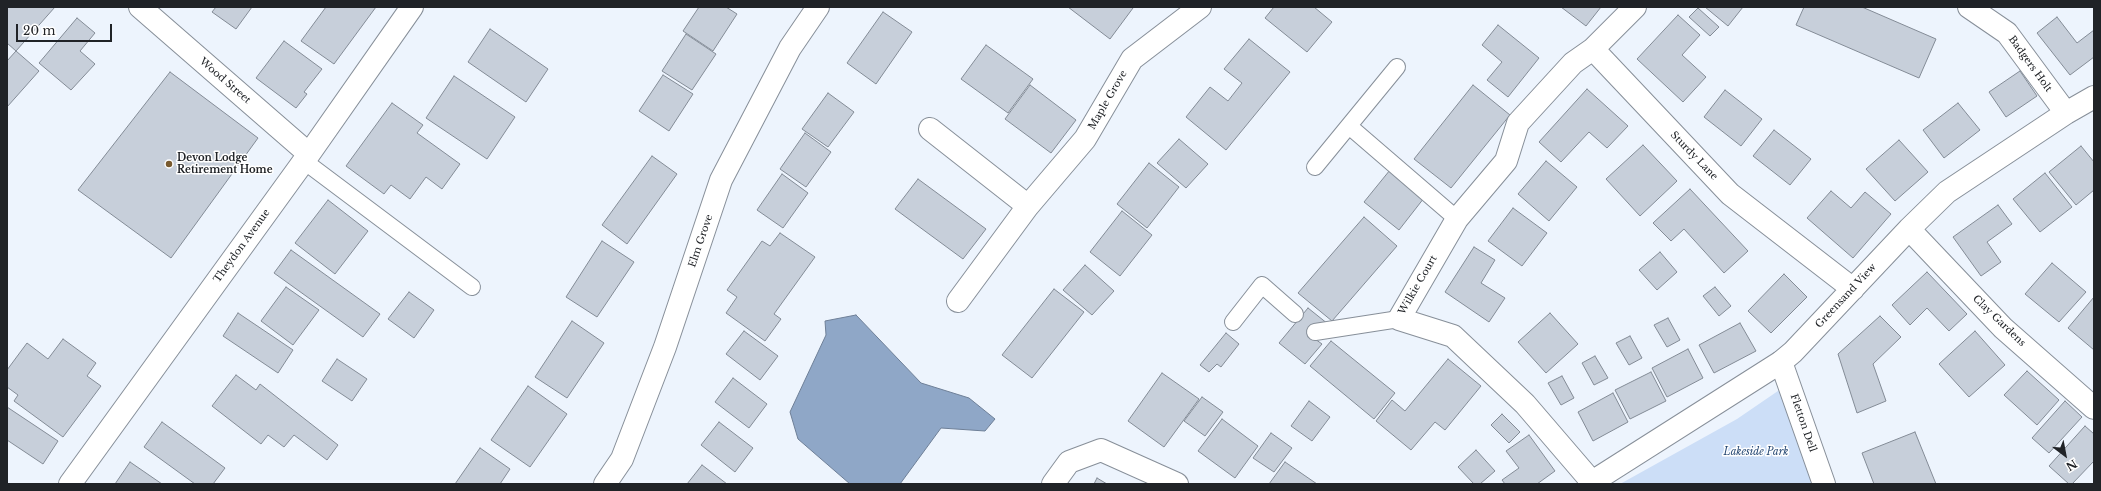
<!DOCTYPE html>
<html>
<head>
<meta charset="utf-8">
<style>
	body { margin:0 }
	#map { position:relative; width:2101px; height:491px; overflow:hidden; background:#edf4fd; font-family:"Libre Baskerville",serif }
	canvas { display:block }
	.frame { position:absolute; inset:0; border:8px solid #202327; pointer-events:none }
	.north { position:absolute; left:2045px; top:435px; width:40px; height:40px; -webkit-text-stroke:3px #fff; paint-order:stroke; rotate:148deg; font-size:11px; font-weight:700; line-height:16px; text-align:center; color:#202327 }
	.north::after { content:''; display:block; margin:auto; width:14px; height:18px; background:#202327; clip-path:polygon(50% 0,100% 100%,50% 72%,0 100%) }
	.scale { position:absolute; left:16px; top:24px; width:96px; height:18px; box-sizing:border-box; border:2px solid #202327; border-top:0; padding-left:5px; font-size:12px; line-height:14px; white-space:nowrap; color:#202327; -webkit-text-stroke:3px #fff; paint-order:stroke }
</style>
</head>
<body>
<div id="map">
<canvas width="2101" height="491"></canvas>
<div class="frame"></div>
<div class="north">N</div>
<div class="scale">20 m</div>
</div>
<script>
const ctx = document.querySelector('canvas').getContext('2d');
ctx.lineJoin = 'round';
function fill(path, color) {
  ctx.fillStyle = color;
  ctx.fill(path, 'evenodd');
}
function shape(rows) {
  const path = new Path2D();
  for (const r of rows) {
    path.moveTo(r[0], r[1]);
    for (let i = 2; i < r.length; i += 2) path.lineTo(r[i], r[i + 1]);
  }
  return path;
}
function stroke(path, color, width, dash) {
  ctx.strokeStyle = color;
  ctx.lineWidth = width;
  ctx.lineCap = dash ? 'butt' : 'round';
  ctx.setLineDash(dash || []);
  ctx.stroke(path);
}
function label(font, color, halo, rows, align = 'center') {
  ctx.font = font + ' "Libre Baskerville",serif';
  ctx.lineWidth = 3;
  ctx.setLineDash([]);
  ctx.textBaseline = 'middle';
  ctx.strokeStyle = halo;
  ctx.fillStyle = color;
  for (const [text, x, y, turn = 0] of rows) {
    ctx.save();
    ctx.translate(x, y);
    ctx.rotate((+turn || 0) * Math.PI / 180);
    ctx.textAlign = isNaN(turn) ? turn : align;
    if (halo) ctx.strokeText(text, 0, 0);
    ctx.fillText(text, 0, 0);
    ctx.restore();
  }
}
const green = shape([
	[1794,380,1827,484,1620,484,1737,419]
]);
const water = shape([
	[856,315,921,383,969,398,995,419,985,431,941,428,900,484,850,484,798,439,790,412,826,335,825,321,856,315]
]);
const building = shape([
	[7,7,55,7,16,51,7,43,7,7],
	[216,7,252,7,236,29,212,12,216,7],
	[326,7,376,7,334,64,301,41,326,7],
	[699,7,726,7,737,14,713,51,683,31,699,7],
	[1068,7,1131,7,1133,8,1110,39,1068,7],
	[1274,7,1314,7,1332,22,1307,52,1265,18,1274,7],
	[1561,7,1601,7,1586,26,1561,7],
	[1705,7,1743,7,1728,26,1705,7],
	[1804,7,1862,7,1936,39,1919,78,1796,25,1804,7],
	[1698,8,1719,27,1710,36,1689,17,1698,8],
	[883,12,912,32,876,84,847,63,883,12],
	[1678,15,1700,35,1682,55,1706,77,1683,102,1637,59,1678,15],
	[2057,17,2077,43,2094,30,2094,57,2070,75,2037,33,2057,17],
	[77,18,95,33,80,51,95,64,71,90,39,63,77,18],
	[1498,25,1539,58,1508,97,1487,80,1502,62,1482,45,1498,25],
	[490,29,548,69,526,102,468,62,490,29],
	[686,34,716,54,692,90,662,71,686,34],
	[1249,39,1290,72,1226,150,1186,117,1210,87,1228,101,1242,83,1224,69,1249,39],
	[284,41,322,69,304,92,307,94,296,108,256,78,284,41],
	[986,45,1033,79,1008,113,961,79,986,45],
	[16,51,39,71,7,107,7,61,16,51],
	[2020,71,2037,96,2006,117,1989,92,2020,71],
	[170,72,258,138,171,258,78,190,170,72],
	[663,75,693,94,669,131,639,111,663,75],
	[454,76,515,117,487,159,426,118,454,76],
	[1030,85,1076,120,1051,153,1005,119,1030,85],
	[1473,85,1510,115,1451,188,1414,159,1473,85],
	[1587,89,1628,126,1607,148,1589,132,1561,162,1539,142,1587,89],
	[1725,90,1762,119,1741,146,1704,117,1725,90],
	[828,93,854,112,828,147,802,129,828,93],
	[392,103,423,125,417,133,460,164,442,189,426,177,410,199,391,185,384,194,346,166,392,103],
	[1958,103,1980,130,1944,158,1923,130,1958,103],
	[1774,130,1811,159,1790,185,1753,156,1774,130],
	[805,133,831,152,806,187,780,169,805,133],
	[1179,139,1208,164,1186,188,1157,163,1179,139],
	[1899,140,1928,172,1895,201,1866,169,1899,140],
	[1643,145,1677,181,1640,216,1606,179,1643,145],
	[2081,146,2094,162,2094,190,2076,205,2049,172,2081,146],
	[652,156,677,174,627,244,602,225,652,156],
	[1546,161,1577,187,1549,221,1518,194,1546,161],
	[1149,163,1179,187,1147,228,1117,204,1149,163],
	[1390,170,1424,198,1399,230,1364,202,1390,170],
	[2045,173,2072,207,2040,232,2013,199,2045,173],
	[782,174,808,193,783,228,757,210,782,174],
	[918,179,986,229,963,259,895,209,918,179],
	[1690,189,1748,251,1724,273,1684,229,1671,241,1653,223,1690,189],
	[1831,191,1851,208,1865,192,1891,214,1853,258,1807,218,1831,191],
	[328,200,368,231,335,274,295,243,328,200],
	[1998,205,2012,224,1987,242,2001,262,1981,276,1953,237,1998,205],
	[1513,208,1547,233,1522,266,1488,241,1513,208],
	[1122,211,1152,235,1120,276,1090,252,1122,211],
	[1364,217,1397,246,1332,321,1298,293,1364,217],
	[780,233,815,257,774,314,781,319,765,341,726,313,737,297,727,290,762,241,770,246,780,233],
	[602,241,634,262,597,317,566,297,602,241],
	[1474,247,1495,260,1481,283,1505,298,1489,322,1445,292,1474,247],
	[291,250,380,314,363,337,274,273,291,250],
	[1660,252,1677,272,1657,290,1639,270,1660,252],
	[2052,263,2086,292,2059,322,2025,294,2052,263],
	[1085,265,1114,291,1092,315,1063,290,1085,265],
	[1927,272,1967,314,1949,331,1927,308,1910,325,1892,305,1927,272],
	[1784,274,1807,297,1771,333,1748,311,1784,274],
	[286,287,319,310,293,345,261,321,286,287],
	[1715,287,1731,306,1719,316,1703,296,1715,287],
	[1054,289,1084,312,1032,378,1002,355,1054,289],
	[409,292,434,310,414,338,388,319,409,292],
	[2094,297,2094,350,2068,328,2094,297],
	[1308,308,1328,324,1315,339,1322,344,1305,364,1279,343,1308,308],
	[238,313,293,350,278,373,223,336,238,313],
	[1550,313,1578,344,1546,373,1518,342,1550,313],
	[1880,316,1901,337,1873,364,1886,401,1857,413,1838,354,1880,316],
	[1668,318,1680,340,1667,347,1654,325,1668,318],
	[572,321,604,343,567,398,535,377,572,321],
	[1740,323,1756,351,1714,373,1699,345,1740,323],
	[744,331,778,356,760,380,726,354,744,331],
	[1975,331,2005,365,1969,397,1939,364,1975,331],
	[1226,333,1239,344,1221,367,1217,364,1209,372,1200,365,1226,333],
	[1630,336,1642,358,1629,365,1616,343,1630,336],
	[63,339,96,363,87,376,101,386,63,437,14,401,18,395,7,387,7,370,27,343,48,359,63,339],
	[1331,341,1395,393,1374,419,1310,366,1331,341],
	[1688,349,1703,378,1667,397,1652,368,1688,349],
	[1595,356,1608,378,1594,385,1582,363,1595,356],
	[337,359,367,379,352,401,322,381,337,359],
	[1448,359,1481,386,1445,430,1435,422,1411,450,1376,421,1392,400,1405,411,1448,359],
	[2027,371,2059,400,2037,425,2004,395,2027,371],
	[1651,372,1666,401,1630,419,1615,390,1651,372],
	[1162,373,1199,399,1164,447,1128,421,1162,373],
	[236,375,256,390,260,384,338,445,327,460,294,435,284,447,268,435,261,444,212,406,236,375],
	[1562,376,1574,398,1561,405,1548,383,1562,376],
	[733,378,767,404,749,428,715,402,733,378],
	[528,386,567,414,530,467,491,440,528,386],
	[1613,393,1628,422,1593,441,1578,412,1613,393],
	[1202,397,1223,412,1205,436,1184,421,1202,397],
	[1309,401,1330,417,1312,441,1291,426,1309,401],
	[2065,401,2082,417,2049,453,2032,438,2065,401],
	[7,407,58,441,43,464,7,440,7,407],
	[1502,414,1520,432,1509,443,1491,425,1502,414],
	[1222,419,1258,446,1235,478,1198,451,1222,419],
	[162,422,225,468,213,484,195,484,144,447,162,422],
	[719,422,753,448,735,472,701,445,719,422],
	[2085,426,2094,434,2094,461,2072,484,2069,484,2049,466,2085,426],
	[1915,432,1936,484,1874,484,1862,453,1915,432],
	[1271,433,1292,448,1274,472,1253,458,1271,433],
	[1529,435,1555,471,1537,484,1505,484,1502,480,1519,468,1506,451,1529,435],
	[480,448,510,469,500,484,455,484,480,448],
	[1476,450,1495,471,1480,484,1474,484,1458,467,1476,450],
	[130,462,162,484,115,484,130,462],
	[1285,462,1317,484,1269,484,1285,462],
	[702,465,727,484,687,484,702,465],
	[1097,478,1107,484,1094,484,1097,478]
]);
const service = shape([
	[1349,126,1457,219],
	[304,161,472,287],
	[1315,167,1397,67],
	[1233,322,1262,285,1295,314],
	[1315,332,1399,319]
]);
const pedestrian = shape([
	[1781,362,1824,484]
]);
const minor = shape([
	[140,7,309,154],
	[1635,7,1593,49,1730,194,1853,289],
	[1969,7,2007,33,2066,113],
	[930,129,1028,206],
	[1909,229,2003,328,2094,408],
	[958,301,1028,206,1085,139,1132,59,1200,7],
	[1592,482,1525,404,1453,336,1399,319,1457,219,1506,161,1518,123,1573,63,1593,49],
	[70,484,309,154,412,7],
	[605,484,622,459,665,347,721,180,790,48,818,7],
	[1053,484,1069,462,1101,450,1177,484],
	[1589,484,1781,362,1793,352,1909,229,1947,192,2066,113,2094,97]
]);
const markers = [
	[169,164,4,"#785a2e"]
];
const streetNames = [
	["Badgers Holt",2030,64,54],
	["Wood Street",225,81,41],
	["Maple Grove",1108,100,-60],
	["Sturdy Lane",1694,156,46],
	["Elm Grove",701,241,-71],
	["Theydon Avenue",242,246,-54],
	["Wilkie Court",1418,285,-60],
	["Greensand View",1846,296,-47],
	["Clay Gardens",1999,321,44],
	["Fletton Dell",1803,423,71]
];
const poiNames = [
	["Devon Lodge",177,158],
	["Retirement Home",177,170]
];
const parkNames = [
	["Lakeside Park",1756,452]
];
fill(green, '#ccdef7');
fill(water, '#8fa7c7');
stroke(water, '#6e7f97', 1);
fill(building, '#c7cfda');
stroke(building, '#838b96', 1);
stroke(service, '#878f99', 18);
stroke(pedestrian, '#878f99', 24);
stroke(minor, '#878f99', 24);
stroke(service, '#fff', 16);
stroke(pedestrian, '#fff', 22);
stroke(minor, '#fff', 22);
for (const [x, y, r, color] of markers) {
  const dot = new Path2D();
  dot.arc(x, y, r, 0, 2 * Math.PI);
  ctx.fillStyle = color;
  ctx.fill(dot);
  stroke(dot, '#fff', 1.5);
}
label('10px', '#202327', '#fff', streetNames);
label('bold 10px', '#202327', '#fff', poiNames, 'left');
label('italic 10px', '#264873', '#fff', parkNames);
</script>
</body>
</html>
